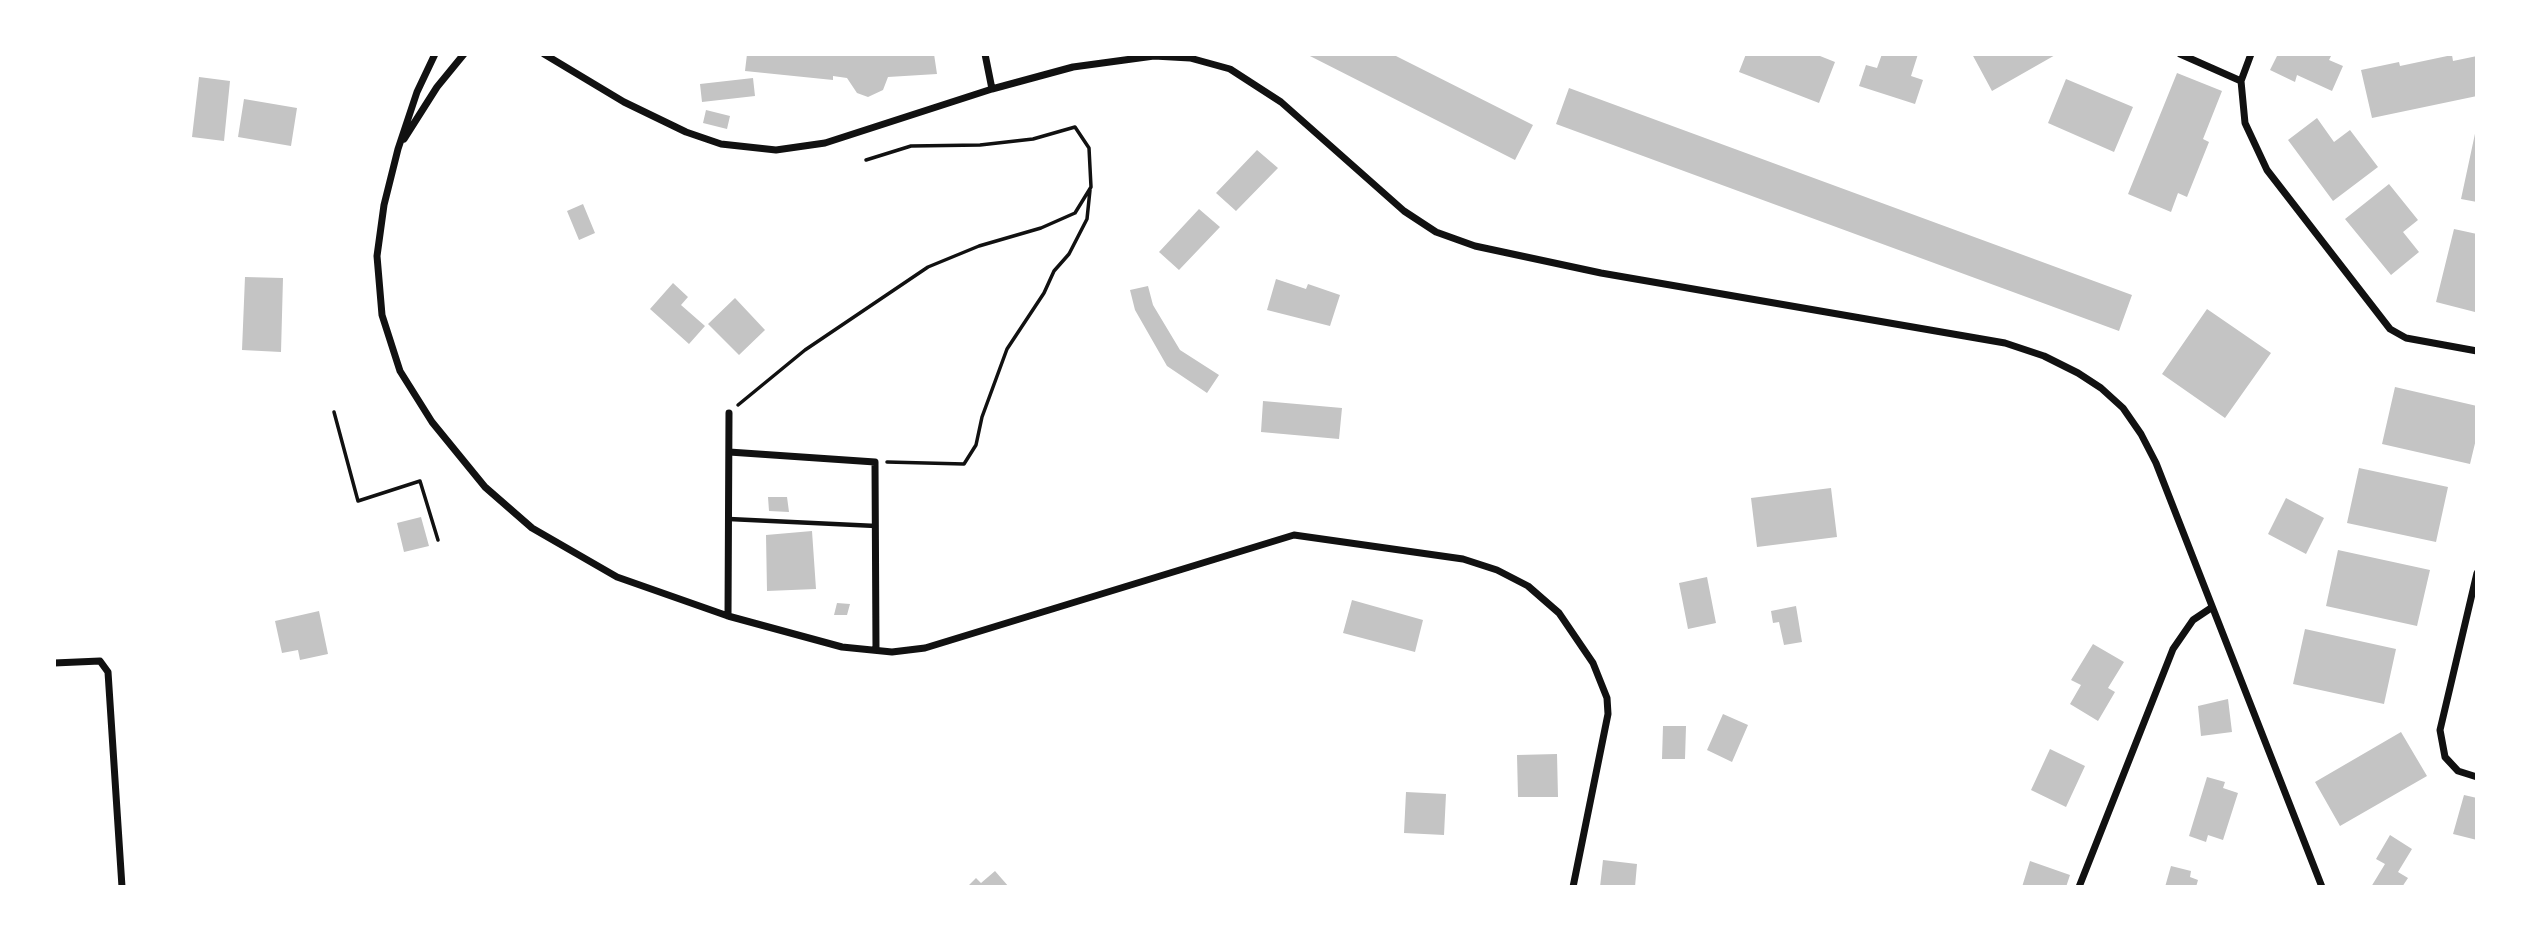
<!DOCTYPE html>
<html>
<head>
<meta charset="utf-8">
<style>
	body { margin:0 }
	#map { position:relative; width:2531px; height:941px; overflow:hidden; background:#fff; font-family:"Archivo Narrow",sans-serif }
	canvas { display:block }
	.frame { position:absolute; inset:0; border:56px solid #fff; pointer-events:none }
</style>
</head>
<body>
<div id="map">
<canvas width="2531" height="941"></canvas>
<div class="frame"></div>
</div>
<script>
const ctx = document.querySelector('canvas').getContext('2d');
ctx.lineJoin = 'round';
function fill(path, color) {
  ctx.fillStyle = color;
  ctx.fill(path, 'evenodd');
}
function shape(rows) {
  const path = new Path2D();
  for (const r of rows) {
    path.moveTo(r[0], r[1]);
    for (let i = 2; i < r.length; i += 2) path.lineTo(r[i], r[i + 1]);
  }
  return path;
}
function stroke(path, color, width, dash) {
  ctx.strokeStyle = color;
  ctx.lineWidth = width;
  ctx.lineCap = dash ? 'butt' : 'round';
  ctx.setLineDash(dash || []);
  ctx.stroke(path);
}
const building = shape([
	[747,54,934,54,937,74,888,77,883,90,868,97,857,93,847,78,833,76,833,80,745,71],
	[1306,54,1392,54,1533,125,1515,160],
	[1746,54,1815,54,1835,62,1819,103,1739,72],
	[1882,54,1918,54,1911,76,1923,80,1915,104,1859,86,1866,65,1877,68],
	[1972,54,2057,54,1992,91],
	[2278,54,2332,54,2329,60,2343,66,2332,91,2297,75,2295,82,2270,70],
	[2452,55,2453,61,2477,56,2477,96,2372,118,2361,70,2399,62,2400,66],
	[2177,73,2222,91,2203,139,2209,142,2187,197,2178,193,2171,212,2128,194],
	[199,77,230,81,224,141,192,137],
	[753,78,755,96,702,102,700,84],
	[2066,79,2133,107,2114,152,2048,123],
	[1569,88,2132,295,2119,331,1556,124],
	[244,99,297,108,291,146,238,137],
	[706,110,730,116,727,129,703,123],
	[2317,118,2334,142,2350,130,2378,167,2333,201,2288,140],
	[2476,129,2477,129,2477,202,2461,199],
	[1257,150,1278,168,1236,211,1216,193],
	[2389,184,2418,220,2403,232,2419,252,2391,275,2345,219],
	[583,204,595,233,579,240,567,211],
	[1199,209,1220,227,1179,270,1159,252],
	[2454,229,2477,234,2475,312,2436,302],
	[245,277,283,278,281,352,242,350],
	[1276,279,1306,289,1308,284,1340,295,1330,326,1267,310],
	[673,283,688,297,681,305,705,326,689,344,650,309],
	[1148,286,1153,305,1180,350,1219,375,1207,393,1167,366,1135,310,1130,290],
	[735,298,765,330,739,355,708,324],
	[2207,309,2271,353,2225,418,2162,374],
	[2395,387,2477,406,2477,435,2470,464,2382,444],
	[1263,401,1342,408,1339,439,1261,432],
	[2359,468,2448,487,2436,542,2347,523],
	[1831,488,1837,537,1757,547,1751,498],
	[768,497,787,497,789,512,769,511],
	[2286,498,2324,518,2306,554,2268,534],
	[421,517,429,546,404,552,397,523],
	[812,531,816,589,767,591,766,535],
	[2338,550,2430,570,2417,626,2326,606],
	[1707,577,1716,623,1688,629,1679,583],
	[1352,600,1423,620,1415,652,1343,633],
	[837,603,850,604,847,615,834,615],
	[1796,606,1802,642,1784,645,1779,622,1773,623,1771,611],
	[319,611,328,654,300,660,298,650,282,653,275,621],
	[2305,629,2396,649,2384,704,2293,684],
	[2093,644,2124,662,2108,688,2115,692,2098,721,2070,704,2081,685,2071,680],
	[2228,699,2232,732,2201,736,2198,706],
	[1723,714,1748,725,1732,762,1707,750],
	[1663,726,1686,726,1685,759,1662,759],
	[2401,732,2427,776,2340,826,2315,782],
	[2050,749,2085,766,2066,807,2031,790],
	[1557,754,1558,797,1518,797,1517,755],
	[2207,777,2225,782,2223,788,2238,793,2223,840,2208,835,2206,842,2189,836],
	[1406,792,1446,794,1444,835,1404,833],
	[2464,795,2477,798,2477,840,2453,834],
	[2390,835,2412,849,2398,872,2408,878,2402,887,2371,887,2385,864,2376,859],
	[1603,860,1637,864,1635,887,1600,887],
	[2030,861,2070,875,2066,887,2022,887],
	[2171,866,2191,871,2190,877,2198,880,2196,887,2165,887],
	[995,871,1009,887,967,887,976,878,981,883]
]);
const path = shape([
	[738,405,805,350,928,267,979,246,1041,228,1075,213,1091,187,1089,148,1075,127,1033,139,980,145,911,146,866,160],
	[334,412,358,501,420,481,438,540],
	[887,462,964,464,976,445,982,417,1007,349,1044,293,1054,271,1069,254,1087,219,1090,190]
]);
const service = shape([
	[729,519,876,526]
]);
const minor = shape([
	[435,54,417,92,398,149,384,205,377,256,382,315,400,371,432,422,485,487,532,528,617,577,728,616,842,647,892,652,925,648,1294,535,1463,559,1497,570,1528,586,1559,613,1593,663,1607,698,1608,714,1573,887],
	[544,54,624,102,686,132,721,144,776,150,825,143,992,89,1073,67,1154,56,1190,58,1230,69,1281,102,1404,211,1436,232,1475,246,1601,273,2005,343,2044,356,2078,373,2101,388,2123,408,2141,434,2156,463,2322,887],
	[985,54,992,89],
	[2180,54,2241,81],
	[2251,54,2241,81,2245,123,2267,170,2390,329,2406,338,2477,351],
	[404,139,437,87,464,54],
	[729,452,875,462,876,650],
	[2477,573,2440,730,2445,757,2458,771,2477,777],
	[728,616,729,413],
	[54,663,100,661,108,672,122,887],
	[2079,887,2173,649,2193,620,2211,608]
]);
fill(building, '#c4c4c4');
stroke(path, '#111', 3.5);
stroke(service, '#111', 4.5);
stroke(minor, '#111', 7);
</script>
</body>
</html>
